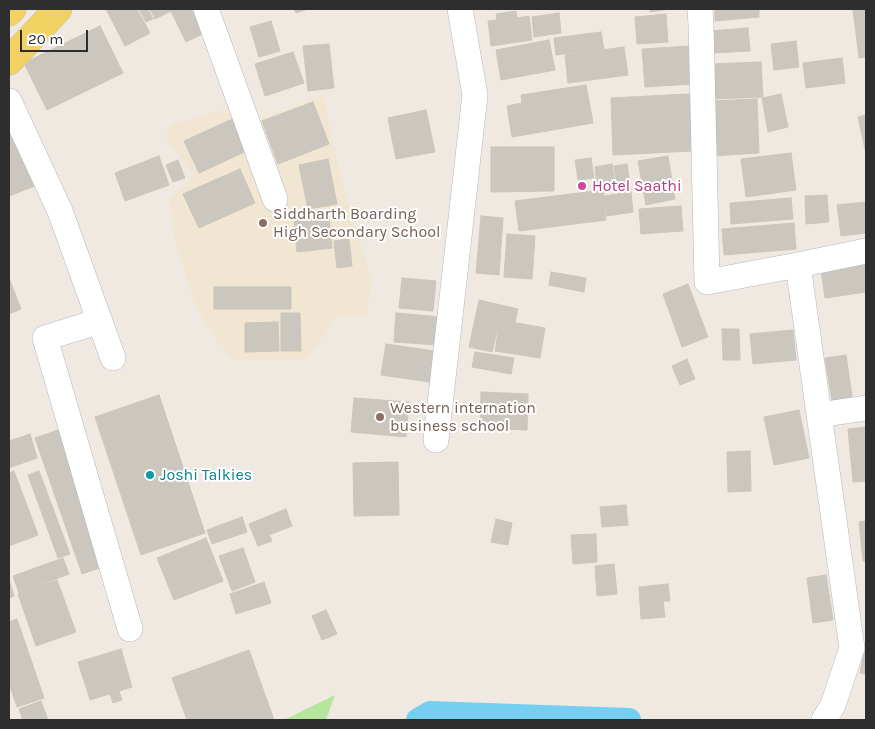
<!DOCTYPE html>
<html>
<head>
<meta charset="utf-8">
<style>
	body { margin:0 }
	#map { position:relative; width:875px; height:729px; overflow:hidden; background:#efe9e1; font-family:Karla,sans-serif }
	canvas { display:block }
	.frame { position:absolute; inset:0; border:10px solid #2e2e2e; pointer-events:none }
	.scale { position:absolute; left:20px; top:30px; width:68px; height:22px; box-sizing:border-box; border:2px solid #2e2e2e; border-top:0; padding-left:6px; font-size:15px; line-height:18px; white-space:nowrap; color:#2e2e2e; -webkit-text-stroke:4px #fff; paint-order:stroke }
</style>
</head>
<body>
<div id="map">
<canvas width="875" height="729"></canvas>
<div class="frame"></div>
<div class="scale">20 m</div>
</div>
<script>
const ctx = document.querySelector('canvas').getContext('2d');
ctx.lineJoin = 'round';
function fill(path, color) {
  ctx.fillStyle = color;
  ctx.fill(path, 'evenodd');
}
function shape(rows) {
  const path = new Path2D();
  for (const r of rows) {
    path.moveTo(r[0], r[1]);
    for (let i = 2; i < r.length; i += 2) path.lineTo(r[i], r[i + 1]);
  }
  return path;
}
function stroke(path, color, width, dash) {
  ctx.strokeStyle = color;
  ctx.lineWidth = width;
  ctx.lineCap = dash ? 'butt' : 'round';
  ctx.setLineDash(dash || []);
  ctx.stroke(path);
}
function label(font, color, halo, rows, align = 'center') {
  ctx.font = font + ' Karla,sans-serif';
  ctx.lineWidth = 4;
  ctx.setLineDash([]);
  ctx.textBaseline = 'middle';
  ctx.strokeStyle = halo;
  ctx.fillStyle = color;
  for (const [text, x, y, turn = 0] of rows) {
    ctx.save();
    ctx.translate(x, y);
    ctx.rotate((+turn || 0) * Math.PI / 180);
    ctx.textAlign = isNaN(turn) ? turn : align;
    if (halo) ctx.strokeText(text, 0, 0);
    ctx.fillText(text, 0, 0);
    ctx.restore();
  }
}
const education = shape([
	[323,95,334,148,350,209,372,281,366,317,336,317,307,359,234,360,218,342,196,308,174,237,170,199,194,176,165,136,172,124,223,110,241,112,255,121]
]);
const green = shape([
	[335,695,326,720,284,720,286,719]
]);
const canal = shape([
	[418,720,430,713,629,720]
]);
const building = shape([
	[106,9,137,9,150,33,125,46,106,9],
	[139,9,148,9,153,19,146,22,139,9],
	[150,9,170,9,171,11,155,19,150,9],
	[170,9,201,9,211,30,186,42,170,9],
	[294,9,308,9,296,13,294,9],
	[650,9,670,9,650,12,650,9],
	[715,9,759,9,759,17,715,21,715,9],
	[853,9,866,9,866,57,859,58,853,9],
	[516,11,517,18,529,16,532,40,491,46,488,21,497,20,496,14,516,11],
	[559,13,561,33,534,37,532,17,559,13],
	[666,14,668,42,637,44,635,17,666,14],
	[271,21,280,51,259,57,250,27,271,21],
	[100,26,123,73,47,110,24,63,100,26],
	[748,28,750,51,712,53,710,31,748,28],
	[601,32,604,49,556,55,554,38,601,32],
	[549,40,555,70,501,80,496,50,549,40],
	[796,41,799,67,774,70,771,44,796,41],
	[329,44,334,88,308,91,303,46,329,44],
	[690,46,692,84,645,87,642,49,690,46],
	[624,47,628,75,568,83,565,55,624,47],
	[293,52,304,83,265,96,255,64,293,52],
	[842,58,845,83,806,88,803,63,842,58],
	[761,62,763,97,712,99,711,64,761,62],
	[586,85,593,123,512,137,507,106,522,103,521,95,586,85],
	[689,94,692,151,613,155,611,98,689,94],
	[781,94,788,127,768,132,762,98,781,94],
	[757,99,759,153,713,156,711,101,757,99],
	[313,102,329,144,278,164,262,121,313,102],
	[426,110,435,152,396,159,388,118,426,110],
	[866,115,866,154,858,117,866,115],
	[9,117,40,184,9,196,9,117],
	[237,117,251,149,199,173,184,141,237,117],
	[491,147,554,147,554,191,491,192,491,147],
	[791,153,796,190,746,197,741,159,791,153],
	[159,156,169,185,125,201,115,173,159,156],
	[668,156,675,199,646,205,638,161,668,156],
	[591,158,594,178,578,180,575,160,591,158],
	[328,159,337,204,308,209,299,165,328,159],
	[178,160,185,178,173,182,166,165,178,160],
	[612,164,615,183,597,186,595,167,612,164],
	[627,164,631,190,618,192,614,166,627,164],
	[240,169,255,203,199,228,183,194,240,169],
	[603,190,606,220,519,231,515,201,603,190],
	[631,192,633,212,607,216,604,196,631,192],
	[827,195,829,222,806,224,805,196,827,195],
	[791,198,793,219,731,224,730,203,791,198],
	[866,202,866,233,841,236,837,205,866,202],
	[681,206,683,231,641,234,639,209,681,206],
	[329,216,332,248,297,252,294,220,329,216],
	[481,216,503,218,499,275,476,273,481,216],
	[794,223,796,249,724,255,722,229,794,223],
	[507,234,535,236,532,279,504,277,507,234],
	[349,239,352,266,337,268,334,241,349,239],
	[866,256,866,292,825,298,820,262,866,256],
	[551,272,586,278,584,292,549,285,551,272],
	[9,278,21,309,9,314,9,278],
	[402,278,436,281,433,311,399,308,402,278],
	[688,284,708,337,682,347,663,294,688,284],
	[214,287,291,287,291,309,214,309,214,287],
	[479,300,518,309,515,322,500,319,492,352,469,347,479,300],
	[281,313,300,313,301,351,281,351,281,313],
	[396,313,441,317,439,345,394,342,396,313],
	[500,320,545,328,540,358,495,351,500,320],
	[278,322,279,351,245,352,245,323,278,322],
	[722,329,739,329,740,360,723,360,722,329],
	[793,330,796,360,753,364,750,334,793,330],
	[386,344,435,351,430,382,381,375,386,344],
	[475,352,514,358,511,374,472,367,475,352],
	[846,355,853,403,833,406,825,358,846,355],
	[687,359,695,379,680,385,672,366,687,359],
	[481,392,528,394,527,430,480,428,481,392],
	[159,395,205,533,141,555,95,417,159,395],
	[354,398,409,402,406,437,351,432,354,398],
	[799,410,809,458,774,465,764,417,799,410],
	[866,427,866,481,853,482,848,429,866,427],
	[61,429,108,565,82,574,35,438,61,429],
	[30,434,37,458,9,468,9,441,30,434],
	[750,451,751,491,728,492,727,452,750,451],
	[398,462,399,515,354,516,353,463,398,462],
	[14,471,38,535,9,546,9,473,14,471],
	[39,471,70,554,58,558,28,475,39,471],
	[626,505,628,525,602,527,600,507,626,505],
	[286,509,292,526,269,535,272,541,258,546,249,524,286,509],
	[242,517,247,532,212,544,207,530,242,517],
	[496,519,512,523,508,545,491,542,496,519],
	[866,521,866,561,863,561,859,522,866,521],
	[596,534,597,562,573,564,571,535,596,534],
	[206,538,223,581,174,600,157,558,206,538],
	[243,548,255,582,232,591,219,556,243,548],
	[63,558,69,574,19,593,13,576,63,558],
	[614,564,617,594,597,596,595,566,614,564],
	[826,575,833,620,813,623,807,578,826,575],
	[9,579,14,596,9,598,9,579],
	[57,580,76,632,36,646,18,594,57,580],
	[264,582,271,603,236,614,230,594,264,582],
	[668,584,670,601,663,601,665,617,641,619,639,587,668,584],
	[326,610,337,634,322,640,312,616,326,610],
	[17,619,44,698,17,707,9,683,9,622,17,619],
	[866,642,866,674,860,673,866,642],
	[121,649,132,687,90,700,78,662,121,649],
	[249,650,274,720,187,720,172,678,249,650],
	[119,691,122,700,113,703,110,694,119,691],
	[41,701,48,720,23,720,19,709,41,701]
]);
const minor = shape([
	[206,9,275,199],
	[700,9,701,24,707,282,798,265,852,648,833,705,824,720],
	[9,101,60,211,113,358],
	[798,265,866,251],
	[100,321,45,338,130,629],
	[819,415,866,408],
	[436,440,475,95,460,9]
]);
const primary = shape([
	[9,12,12,9],
	[9,61,58,9]
]);
const markers = [
	[582,186,5,"#d1479c"],
	[263,223,5,"#8d6e63"],
	[380,417,5,"#8d6e63"],
	[150,475,5,"#0f9aa8"]
];
const hotelNames = [
	["Hotel Saathi",592,186]
];
const educationNames = [
	["Siddharth Boarding",273,214],
	["High Secondary School",273,232],
	["Western internation",390,408],
	["business school",390,426]
];
const cultureNames = [
	["Joshi Talkies",160,475]
];
fill(education, '#f0e6d1');
fill(green, '#b6e59e');
stroke(canal, '#75cff0', 24);
fill(building, '#cbc7bf');
stroke(building, '#cbc5ba', 1);
stroke(minor, '#b4b7c1', 26);
stroke(primary, '#c9c9c9', 29);
stroke(minor, '#fff', 25);
stroke(primary, '#f2d163', 28);
for (const [x, y, r, color] of markers) {
  const dot = new Path2D();
  dot.arc(x, y, r, 0, 2 * Math.PI);
  ctx.fillStyle = color;
  ctx.fill(dot);
  stroke(dot, '#fff', 2);
}
label('16px', '#b23c85', '#fff', hotelNames, 'left');
label('16px', '#785e54', '#fff', educationNames, 'left');
label('16px', '#0d838f', '#fff', cultureNames, 'left');
</script>
</body>
</html>
